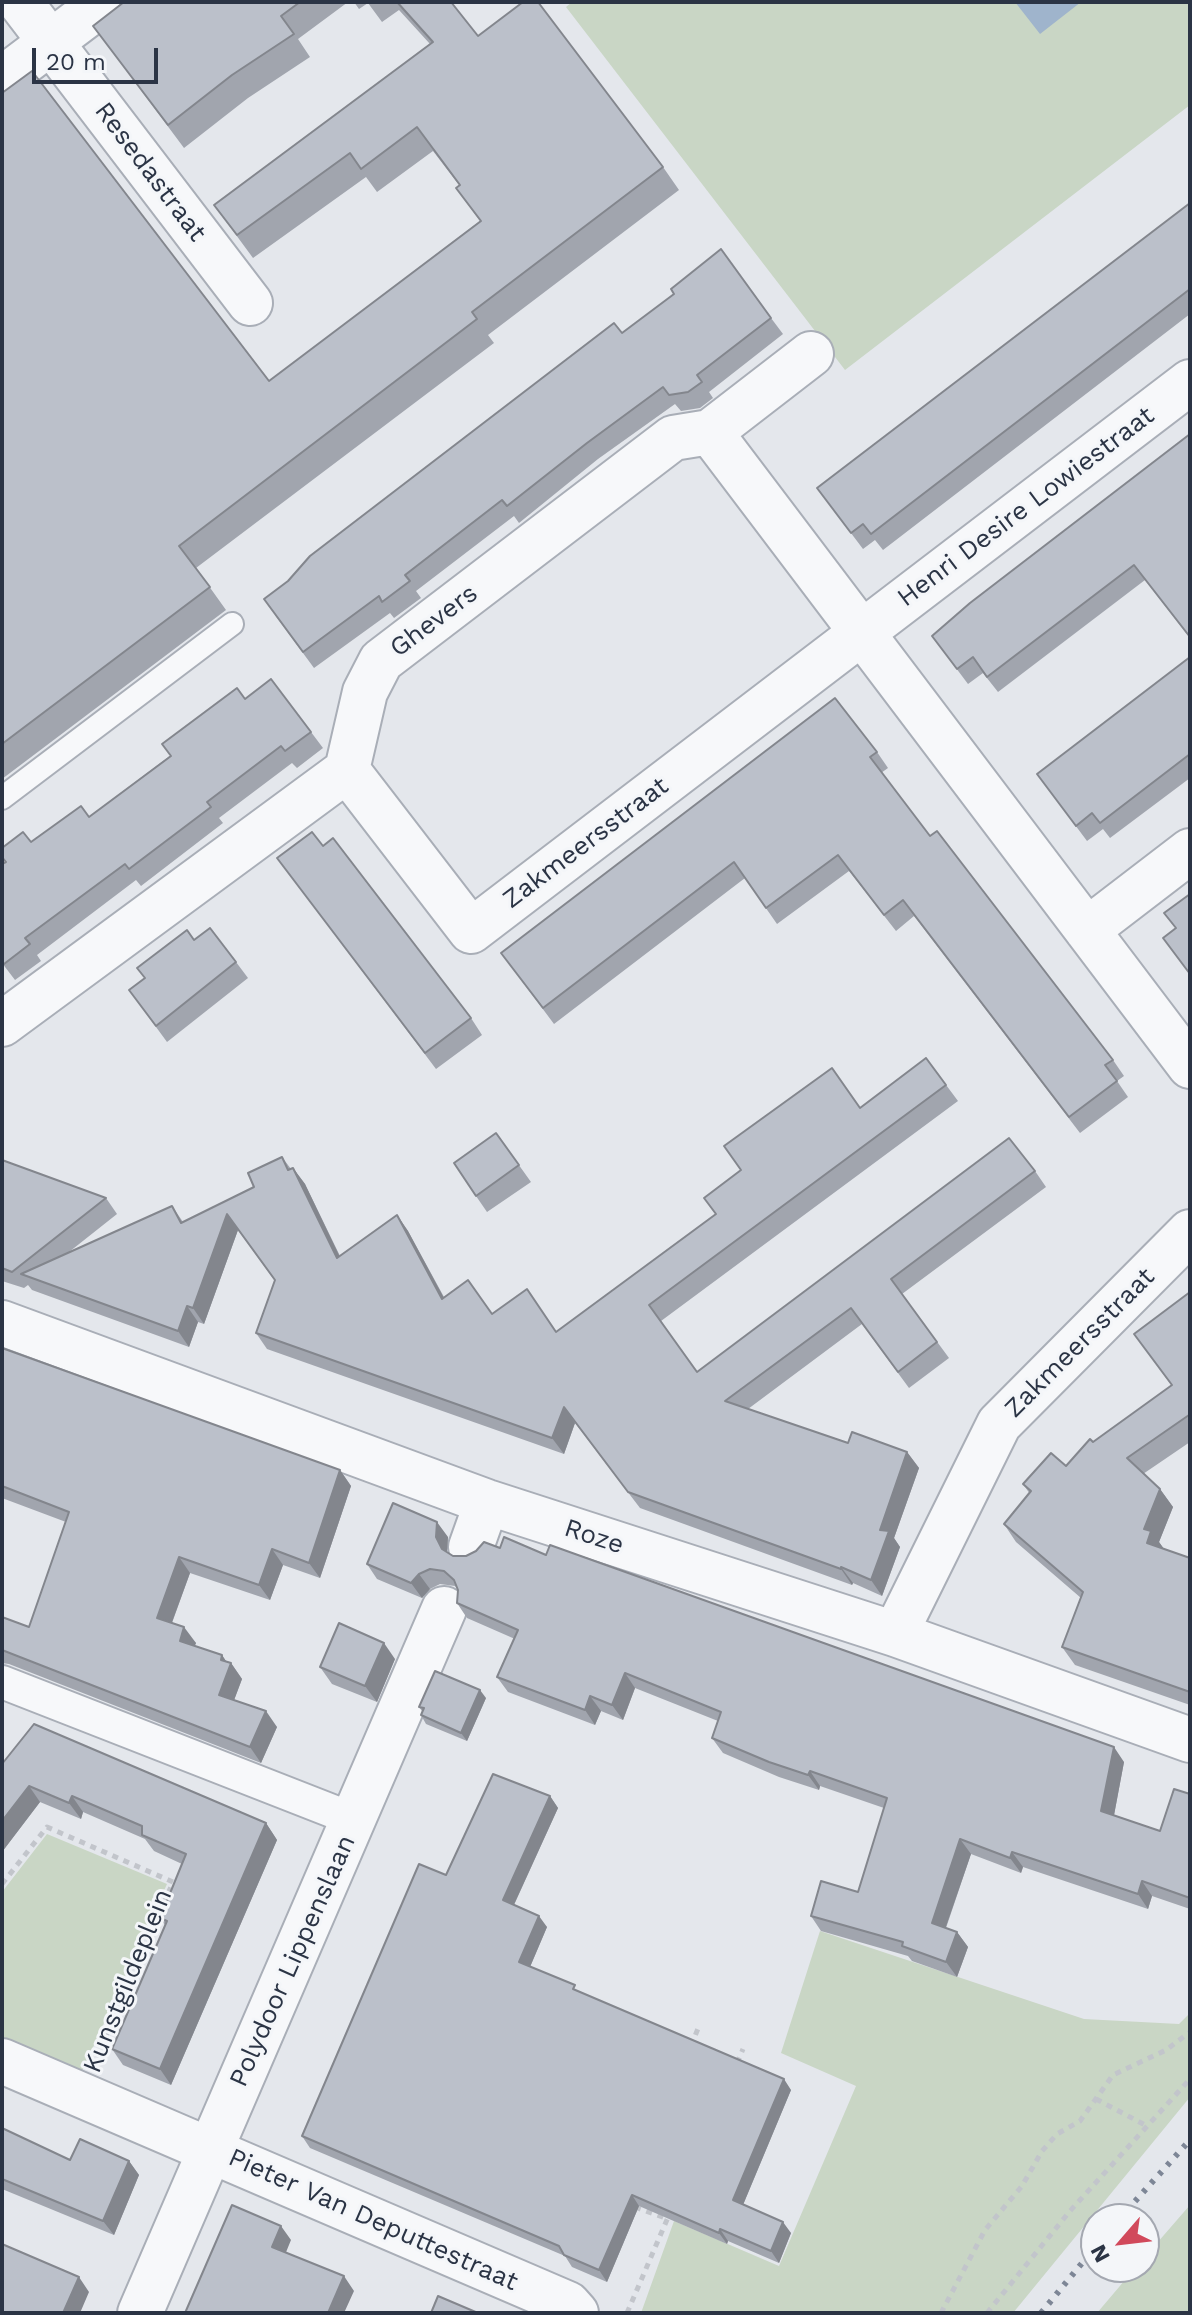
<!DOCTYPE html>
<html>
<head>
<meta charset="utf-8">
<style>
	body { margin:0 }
	#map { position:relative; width:1192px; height:2315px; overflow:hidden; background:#e4e7ec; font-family:"Work Sans",sans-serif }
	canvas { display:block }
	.frame { position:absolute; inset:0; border:4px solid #2b3445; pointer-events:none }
	.north { position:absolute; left:1080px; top:2203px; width:80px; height:80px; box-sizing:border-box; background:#f4f6f9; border:2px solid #a4a8b1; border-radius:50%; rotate:242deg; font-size:22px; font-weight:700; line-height:32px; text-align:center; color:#2b3445 }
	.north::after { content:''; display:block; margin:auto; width:28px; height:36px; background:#d1495b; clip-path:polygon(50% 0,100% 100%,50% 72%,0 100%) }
	.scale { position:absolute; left:32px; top:48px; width:126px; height:36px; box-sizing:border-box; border:4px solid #2b3445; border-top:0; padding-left:10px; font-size:24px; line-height:28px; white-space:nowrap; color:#2b3445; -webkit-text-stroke:6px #f4f6f9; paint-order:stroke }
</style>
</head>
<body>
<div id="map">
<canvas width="1192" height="2315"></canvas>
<div class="frame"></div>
<div class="north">N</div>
<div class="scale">20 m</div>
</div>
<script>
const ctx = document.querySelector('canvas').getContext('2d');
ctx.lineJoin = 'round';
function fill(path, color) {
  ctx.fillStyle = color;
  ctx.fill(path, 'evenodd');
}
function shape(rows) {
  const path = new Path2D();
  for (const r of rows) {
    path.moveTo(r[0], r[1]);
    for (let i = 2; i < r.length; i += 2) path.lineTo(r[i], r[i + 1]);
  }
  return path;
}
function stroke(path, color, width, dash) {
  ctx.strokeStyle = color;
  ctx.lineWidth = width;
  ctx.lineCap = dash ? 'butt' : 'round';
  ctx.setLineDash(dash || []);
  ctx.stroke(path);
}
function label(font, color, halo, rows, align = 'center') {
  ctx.font = font + ' "Work Sans",sans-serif';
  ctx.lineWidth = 6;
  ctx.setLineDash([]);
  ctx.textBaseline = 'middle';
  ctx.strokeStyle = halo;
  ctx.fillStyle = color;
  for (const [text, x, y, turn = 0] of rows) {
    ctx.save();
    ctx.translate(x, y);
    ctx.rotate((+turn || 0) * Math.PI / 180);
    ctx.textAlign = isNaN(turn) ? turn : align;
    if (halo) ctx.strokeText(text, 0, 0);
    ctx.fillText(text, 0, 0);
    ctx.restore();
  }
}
const green = shape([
	[572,2,1190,2,1190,105,845,370,566,7],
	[47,1834,167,1884,80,2076,2,2041,2,1892],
	[820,1931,1084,2019,1179,2024,1190,2013,1190,2097,1013,2313,641,2313,674,2221,779,2266,856,2086,781,2053],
	[1190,2205,1190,2313,1097,2313,1136,2267,1144,2267,1144,2258]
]);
const water = shape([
	[1015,2,1081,2,1040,34]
]);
const path = shape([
	[2,1884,47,1827,173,1882,97,2057],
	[691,2046,699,2026],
	[737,2063,743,2049],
	[1096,2099,1147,2126],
	[635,2207,668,2219],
	[627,2313,669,2215],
	[941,2313,985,2230,1022,2186,1042,2151,1057,2134,1080,2121,1113,2075,1166,2050,1190,2032],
	[987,2313,1070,2211,1190,2079]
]);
const service = shape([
	[2,798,232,624]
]);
const pedestrian = shape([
	[2,1682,355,1820]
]);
const minor = shape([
	[20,2,250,303],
	[2,79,104,2],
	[710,432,1190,1066],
	[347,770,471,931,1190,382],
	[1087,930,1190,851],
	[2,1024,347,770,365,692,381,661,673,438,710,432,811,354],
	[2,1323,487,1502,895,1634,1190,1740],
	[471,1547,487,1502],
	[895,1634,999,1424,1190,1232],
	[2,2061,568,2304,576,2313],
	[140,2313,444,1609]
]);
const rail = shape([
	[1119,2219,1190,2140],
	[1041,2313,1096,2246]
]);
const wall = shape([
	[124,2,348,2,298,39,310,57,248,98,184,148,93,26],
	[354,2,451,2,478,36,663,167,679,190,488,335,494,343,196,568,226,610,2,779,2,93,269,381,480,221,456,188,459,185,433,151,377,192,366,177,253,258,214,205,430,44,399,10,382,22,368,3,359,9],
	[1190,203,1190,314,883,550,875,540,863,549,817,488],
	[771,318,783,334,709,392,713,398,700,408,681,411,675,404,598,459,519,523,514,516,416,591,421,598,394,618,390,613,314,668,275,615,622,333],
	[1190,434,1190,638,1145,580,998,692,983,673,968,684,932,636],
	[1190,657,1190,778,1110,838,1103,829,1087,841,1037,774],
	[245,699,311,732,323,748,297,768,292,763,219,818,223,823,141,886,136,880,37,955,41,961,15,980,2,963,31,842,89,817],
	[877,752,888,768,881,773,930,836,1113,1060,1124,1076,1117,1081,1128,1097,1080,1133,914,916,896,931,849,871,777,924,745,878,554,1024,501,953],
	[323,846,471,1018,482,1035,436,1069,277,858],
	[194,940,236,962,248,978,167,1042,129,990],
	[926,1058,958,1101,661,1321,697,1372,1035,1171,1046,1187,902,1294,949,1358,909,1388,862,1324,748,1409,848,1443,907,1452,919,1468,894,1538,900,1547,882,1596,853,1583,852,1585,640,1508,575,1423,564,1454,267,1349,256,1333,275,1281,238,1230,204,1324,198,1322,189,1347,32,1290,28,1285,24,1288,2,1281,2,1160,106,1198,117,1214,69,1252,172,1206,183,1222,254,1187,282,1157,291,1169,293,1168,305,1184,340,1256,397,1215,408,1231,444,1297,492,1314,557,1332,716,1215,704,1198,860,1108],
	[496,1133,531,1182,487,1212,476,1196],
	[1190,1292,1190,1442,1143,1474,1160,1489,1173,1507,1159,1542,1164,1549,1190,1558,1190,1705,1075,1665,1062,1647,1081,1598,1016,1542,1004,1524,1030,1494,1023,1484,1066,1466,1172,1386,1134,1334],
	[2,1348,340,1470,351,1486,320,1578,283,1565,270,1600,190,1573,172,1623,196,1643,194,1646,222,1655,226,1661,231,1663,242,1679,234,1700,277,1727,261,1763,9,1664,2,1663,2,1617,29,1627,66,1522,2,1498],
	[448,1537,447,1552,453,1556,466,1556,500,1548,546,1555,1124,1762,1114,1815,1160,1831,1190,1794,1190,1909,1152,1896,1148,1909,1023,1867,1021,1873,971,1854,946,1928,957,1932,968,1947,957,1977,912,1961,908,1956,821,1931,811,1916,858,1892,884,1808,820,1786,819,1790,779,1777,723,1753,712,1738,718,1721,635,1688,623,1720,601,1711,595,1725,508,1692,497,1677,515,1639,467,1618,457,1603,458,1590,455,1586,440,1584,430,1589,422,1598,377,1579,367,1564],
	[395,1659,377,1702,332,1684,320,1667],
	[486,1698,467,1741,426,1724,421,1715,422,1711,419,1707],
	[2,1764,266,1823,277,1840,171,2085,123,2065,112,2049,165,1925,160,1918,182,1864,154,1851,145,1839,83,1812,81,1819,40,1802,2,1852],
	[550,1796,558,1808,514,1905,547,1927,530,1967,578,1991,791,2090,743,2205,791,2233,779,2263,728,2241,727,2244,639,2206,607,2282,572,2267,565,2256,310,2148,302,2136,446,1875],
	[2,2128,70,2160,129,2161,139,2175,114,2235,2,2189]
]);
const shadedWall = shape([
	[293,1168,305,1184,348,1274,337,1258],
	[227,1214,238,1230,204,1324,193,1308],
	[397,1215,408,1231,453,1315,442,1299],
	[187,1306,198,1322,189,1347,178,1331],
	[564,1407,575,1423,564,1454,552,1438],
	[907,1452,919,1468,894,1538,900,1547,882,1596,871,1580,880,1530],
	[340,1470,351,1486,320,1578,309,1563],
	[1160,1489,1173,1507,1159,1542,1164,1549,1147,1543,1144,1529],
	[437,1522,448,1537,447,1552,442,1549,436,1537],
	[272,1549,283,1565,270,1600,259,1585],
	[179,1557,190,1573,168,1633,157,1618],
	[841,1567,853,1583,852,1585,841,1569],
	[419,1574,430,1589,422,1598,411,1583],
	[184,1627,196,1643,191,1656,180,1641],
	[384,1643,395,1659,377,1702,365,1686],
	[222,1655,229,1666,231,1663,242,1679,230,1711,219,1695],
	[625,1673,635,1688,623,1720,612,1705],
	[480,1690,486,1698,467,1741,461,1733],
	[590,1696,601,1711,595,1725,585,1710],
	[266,1711,277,1727,261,1763,250,1747],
	[1114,1747,1124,1762,1112,1826,1101,1811],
	[810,1771,820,1786,819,1790,808,1775],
	[29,1786,40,1802,2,1852,2,1821],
	[72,1796,83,1812,81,1819,69,1803],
	[550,1796,558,1808,511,1911,503,1900],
	[266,1823,277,1840,171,2085,160,2069],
	[960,1839,971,1854,942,1938,932,1923],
	[1012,1852,1023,1867,1021,1873,1010,1858],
	[1142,1881,1152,1896,1148,1909,1138,1894],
	[539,1916,547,1927,527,1974,519,1962],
	[957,1932,968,1947,957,1977,946,1962],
	[784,2079,791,2090,740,2212,733,2200],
	[129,2161,139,2175,114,2235,103,2221],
	[632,2195,639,2206,607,2282,599,2270],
	[783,2222,791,2233,779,2263,771,2251],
	[281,2226,291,2240,282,2262,272,2247],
	[720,2229,728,2241,727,2244,719,2233],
	[344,2276,354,2291,344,2313,328,2313],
	[79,2277,89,2292,80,2313,63,2313]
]);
const building = shape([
	[124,2,300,2,281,16,294,34,232,75,168,125,93,26,124,2],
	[397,2,451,2,478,36,523,2,538,2,663,167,472,312,477,319,179,546,210,587,2,744,2,93,32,71,269,381,481,221,456,188,460,185,417,127,361,169,350,153,237,235,214,205,433,42,397,2],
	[1190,203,1190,289,871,534,863,524,851,533,817,488,1190,203],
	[721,249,771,318,697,375,702,382,688,392,669,395,663,387,587,443,507,506,502,500,405,575,410,581,382,602,379,596,303,652,264,599,288,581,310,556,614,323,622,333,674,294,671,289,721,249],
	[1190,434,1190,637,1134,565,987,677,973,657,957,669,932,636,970,603,1190,434],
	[1190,657,1190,754,1100,823,1092,813,1076,826,1037,774,1190,657],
	[271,679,311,732,285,751,281,746,207,802,211,807,129,869,125,864,25,938,30,944,4,964,2,962,2,864,6,862,2,857,2,848,23,832,31,842,81,806,89,817,171,756,162,744,237,688,245,699,271,679],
	[835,698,877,752,870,757,930,836,937,831,1113,1060,1105,1065,1117,1081,1069,1117,903,900,884,915,838,855,766,908,734,862,543,1008,501,953,835,698],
	[312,832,323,846,333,838,471,1018,425,1053,277,858,312,832],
	[1190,894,1190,974,1163,938,1176,928,1164,913,1190,894],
	[210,928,236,962,156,1026,129,990,145,978,137,968,187,930,194,940,210,928],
	[926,1058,946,1085,649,1305,697,1372,1009,1138,1035,1171,891,1279,937,1342,898,1372,851,1308,725,1401,848,1443,852,1432,907,1452,880,1530,889,1531,871,1580,841,1567,841,1569,628,1492,564,1407,552,1438,256,1333,275,1280,227,1214,193,1308,187,1306,178,1331,21,1274,172,1206,181,1223,254,1187,248,1173,282,1157,288,1170,293,1168,337,1258,397,1215,442,1299,468,1280,492,1314,527,1289,556,1332,716,1214,704,1198,741,1170,724,1146,832,1068,860,1108,926,1058],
	[496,1133,519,1165,476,1196,454,1163,496,1133],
	[2,1160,106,1198,12,1272,2,1268,2,1160],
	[1190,1292,1190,1413,1189,1415,1127,1458,1160,1489,1144,1529,1151,1531,1147,1543,1190,1558,1190,1692,1062,1647,1083,1592,1004,1524,1031,1491,1023,1484,1051,1453,1066,1466,1090,1439,1093,1442,1172,1385,1134,1334,1190,1292],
	[2,1348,340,1470,309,1563,272,1549,259,1585,179,1557,157,1618,184,1627,180,1641,222,1655,221,1660,231,1663,219,1695,266,1711,250,1747,2,1650,2,1617,29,1627,69,1512,2,1486,2,1348],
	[393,1503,437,1522,436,1537,442,1549,453,1556,466,1556,476,1551,484,1542,500,1548,504,1537,546,1555,550,1545,1114,1747,1101,1811,1160,1831,1174,1789,1190,1794,1190,1898,1142,1881,1138,1894,1012,1852,1010,1858,960,1839,932,1923,957,1932,946,1962,902,1946,903,1942,811,1916,821,1881,858,1892,887,1798,810,1771,808,1775,769,1762,712,1738,721,1712,625,1673,612,1705,590,1696,585,1710,497,1677,518,1630,457,1603,458,1590,454,1580,444,1571,430,1569,419,1574,411,1583,367,1564,393,1503],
	[339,1623,384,1643,365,1686,320,1667,339,1623],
	[435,1671,480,1690,461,1733,421,1715,424,1708,419,1707,435,1671],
	[34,1724,266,1823,160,2069,112,2049,167,1921,160,1918,186,1854,142,1835,142,1826,72,1796,69,1803,29,1786,2,1821,2,1764,34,1724],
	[493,1774,550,1796,503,1900,539,1916,519,1962,575,1985,573,1989,784,2079,733,2200,783,2222,771,2251,720,2229,719,2233,632,2195,599,2270,564,2255,559,2246,302,2136,419,1864,446,1875,493,1774],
	[2,2128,70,2160,80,2139,129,2161,103,2221,2,2179,2,2128],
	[232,2205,281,2226,272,2247,344,2276,328,2313,185,2313,232,2205],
	[2,2244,79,2277,63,2313,2,2313,2,2244],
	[438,2296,478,2313,431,2313,438,2296]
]);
const streetNames = [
	["Resedastraat",150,172,53],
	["Henri Desire Lowiestraat",1026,507,-37],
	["Ghevers",434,621,-37],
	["Zakmeersstraat",586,843,-37],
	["Zakmeersstraat",1080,1343,-45],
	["Roze",594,1537,18],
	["Polydoor Lippenslaan",293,1961,-66],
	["Kunstgildeplein",128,1981,-68],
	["Pieter Van Deputtestraat",373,2220,24]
];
fill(green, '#c9d6c5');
fill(water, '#9fb4cc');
stroke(service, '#a9aeb7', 26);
stroke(pedestrian, '#a9aeb7', 36);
stroke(minor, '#a9aeb7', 48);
stroke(path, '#c2c5cb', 5, [6, 6]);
stroke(service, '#f7f8fa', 22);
stroke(pedestrian, '#f7f8fa', 32);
stroke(minor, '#f7f8fa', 44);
stroke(rail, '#7d8696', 6, [4, 8]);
fill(wall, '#a1a5ae');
fill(shadedWall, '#83868d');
fill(building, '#bbc0ca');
stroke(building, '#83868d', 2);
label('26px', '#2b3445', '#f4f6f9', streetNames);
</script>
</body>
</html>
